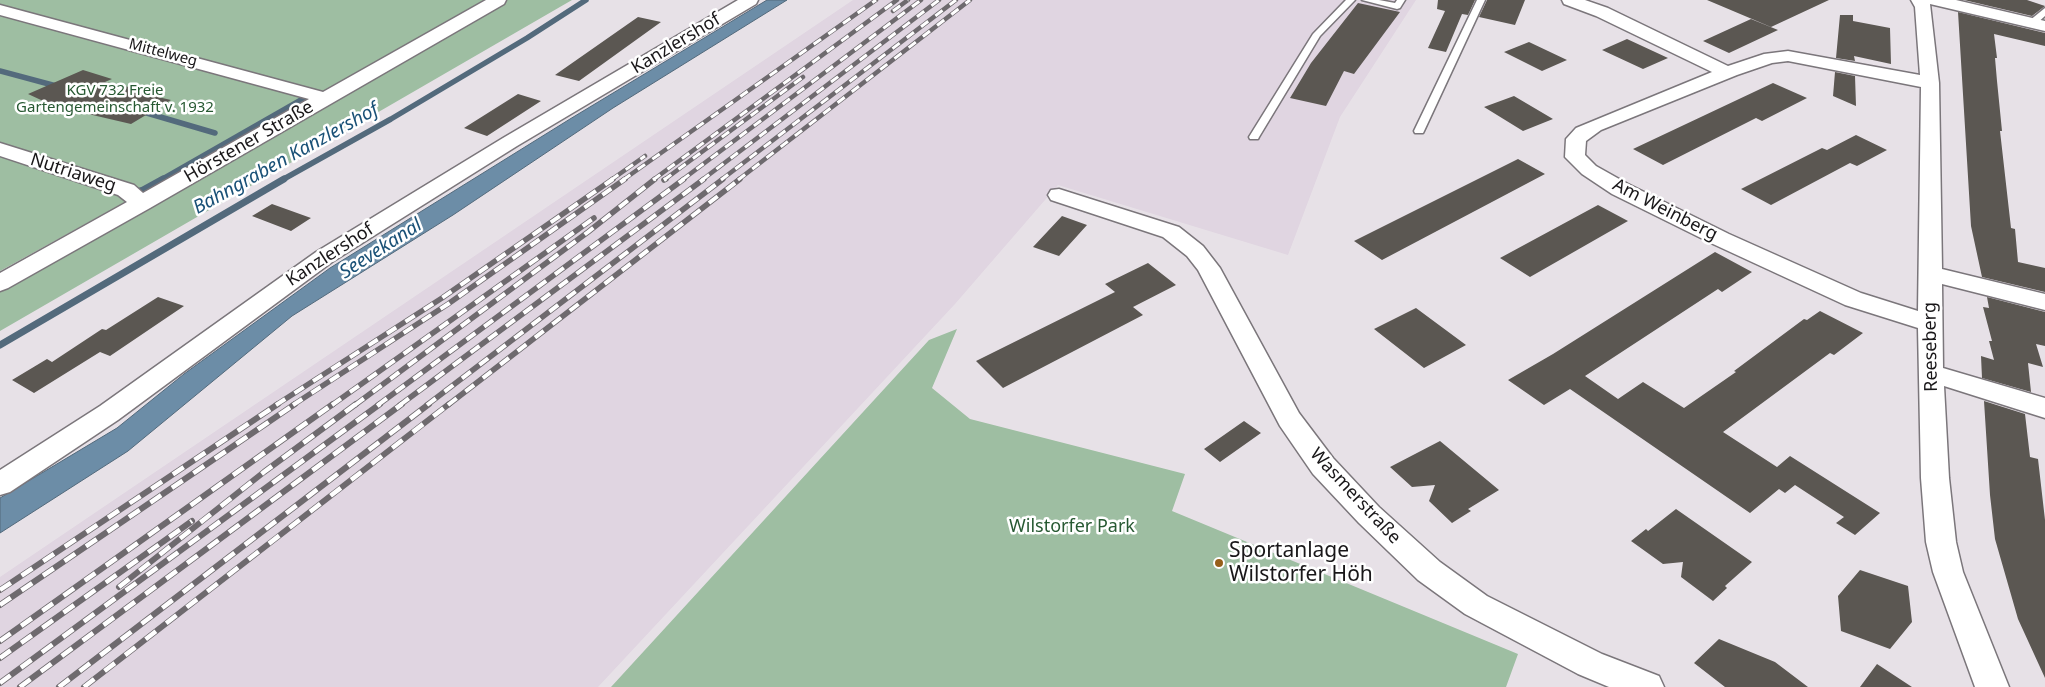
<!DOCTYPE html>
<html>
<head>
<meta charset="utf-8">
<style>
	body { margin:0 }
	canvas { display:block; background:#e7e1e7 }
</style>
</head>
<body>
<canvas width="2045" height="687"></canvas>
<script>
const ctx = document.querySelector('canvas').getContext('2d');
ctx.lineJoin = 'round';
function fill(path, color) {
  ctx.fillStyle = color;
  ctx.fill(path, 'evenodd');
}
function shape(rows) {
  const path = new Path2D();
  for (const r of rows) {
    path.moveTo(r[0], r[1]);
    for (let i = 2; i < r.length; i += 2) path.lineTo(r[i], r[i + 1]);
  }
  return path;
}
function stroke(path, color, width, dash) {
  ctx.strokeStyle = color;
  ctx.lineWidth = width;
  ctx.lineCap = dash ? 'butt' : 'round';
  ctx.setLineDash(dash || []);
  ctx.stroke(path);
}
function label(font, color, halo, rows, align = 'center') {
  ctx.font = font + ' "Noto Sans",sans-serif';
  ctx.lineWidth = 5;
  ctx.setLineDash([]);
  ctx.textBaseline = 'middle';
  ctx.strokeStyle = halo;
  ctx.fillStyle = color;
  for (const [text, x, y, turn = 0] of rows) {
    ctx.save();
    ctx.translate(x, y);
    ctx.rotate((+turn || 0) * Math.PI / 180);
    ctx.textAlign = isNaN(turn) ? turn : align;
    if (halo) ctx.strokeText(text, 0, 0);
    ctx.fillText(text, 0, 0);
    ctx.restore();
  }
}
const built = shape([
	[853,0,1416,0,1340,117,1288,255,1058,185,955,304,598,687,0,687,0,577]
]);
const green = shape([
	[0,0,492,0,0,271],
	[506,0,572,0,0,331,0,290],
	[957,329,932,388,970,419,1185,474,1172,511,1518,654,1506,687,611,687,929,340]
]);
const water = shape([
	[767,0,787,0,613,108,453,215,292,316,128,451,0,533,0,498,117,428,184,374,330,268,570,119,767,0]
]);
const streamFar1 = shape([
	[0,71,60,87],
	[140,111,215,133],
	[161,180,308,96],
	[282,180,391,119,527,38,586,0]
]);
const stream = shape([
	[133,193,143,190,163,179],
	[0,345,284,179]
]);
const building = shape([
	[1438,0,1475,0,1468,15,1462,14,1446,52,1428,48,1445,11,1437,9],
	[1487,0,1525,0,1515,25,1479,17],
	[1707,0,1829,0,1771,27],
	[1964,0,2027,0,2045,6,2032,16],
	[1358,3,1400,12,1354,74,1344,71,1326,106,1290,98,1311,63],
	[1958,12,2045,33,2045,46,1994,34,1997,58,1995,58,1997,81,2002,131,2000,131,2011,228,2015,229,2018,262,2045,268,2045,292,1982,277,1971,226],
	[1840,15,1853,15,1853,21,1890,28,1891,64,1854,56,1855,61,1836,58],
	[638,17,661,22,579,81,555,75],
	[1751,19,1778,30,1729,53,1703,41],
	[1627,39,1668,58,1643,69,1602,50],
	[1529,42,1567,60,1542,71,1504,52],
	[83,70,112,79,105,82,162,94,158,97,171,100,131,124,54,106,28,94],
	[1835,72,1855,76,1856,106,1833,96],
	[1773,83,1807,98,1762,121,1756,118,1663,165,1633,149],
	[518,94,541,101,487,136,464,128],
	[1514,96,1553,119,1523,131,1484,107],
	[1856,135,1887,150,1857,166,1850,163,1771,205,1741,189,1822,148,1827,150],
	[1518,159,1545,174,1382,260,1354,241],
	[272,204,311,218,291,231,252,216],
	[1598,205,1628,221,1530,277,1500,258],
	[1062,216,1087,225,1059,256,1033,247],
	[1715,252,1752,272,1722,292,1718,289,1585,376,1618,399,1643,382,1684,408,1736,372,1734,371,1804,319,1807,320,1820,311,1863,333,1834,355,1830,353,1723,432,1777,467,1790,456,1880,513,1855,535,1836,523,1844,517,1795,485,1785,493,1779,489,1750,513,1570,389,1544,405,1508,380,1553,354],
	[1148,263,1176,285,1133,307,1143,315,1003,388,976,361,1115,292,1105,284],
	[158,297,184,306,110,356,100,352,34,393,12,380,47,359,52,362,102,329,106,330],
	[1987,297,2045,312,2045,346,2036,344,2043,367,2028,363,2031,392,1982,378,1981,356,1994,360,1989,341,1992,341,1983,307,1989,308],
	[1416,308,1466,345,1424,368,1374,329],
	[1984,401,2025,414,2030,457,2038,459,2045,520,2045,678,2018,619,1995,539,1990,495],
	[1244,421,1261,433,1220,462,1204,449],
	[1440,441,1499,490,1468,509,1471,511,1452,523,1429,501,1435,485,1412,487,1390,467],
	[1676,509,1752,562,1725,586,1727,588,1713,601,1681,577,1683,562,1663,564,1631,541,1646,529,1648,531],
	[1860,570,1908,586,1912,622,1890,649,1841,631,1838,596],
	[1719,639,1775,662,1808,687,1725,687,1694,663],
	[1877,664,1912,687,1860,687]
]);
const service = shape([
	[1346,0,1355,0,1320,36,1259,137,1258,139,1250,139,1249,137,1313,34,1346,0],
	[1362,0,1379,0,1395,3,1397,0,1405,0,1400,8,1397,9,1362,0],
	[1477,0,1485,0,1424,131,1423,133,1415,133,1414,131,1477,0],
	[2045,8,2045,16,2035,25,2029,25,2029,21,2045,8]
]);
const minor = shape([
	[486,0,506,0,504,4,150,208,8,288,0,291,0,273,127,202,118,195,0,156,0,143,134,185,143,193,309,99,0,15,0,5,323,92,486,0],
	[738,0,758,0,756,4,517,146,332,262,118,420,10,492,0,495,0,470,100,406,316,252,503,138,738,0],
	[1562,0,1585,0,1608,8,1728,66,1764,54,1788,51,1920,75,1915,7,1911,0,1956,0,2045,21,2045,31,1930,4,1939,83,1942,269,2045,294,2045,310,1942,284,1943,368,2045,398,2045,418,1944,386,1949,478,1956,542,1963,572,2009,687,1975,687,1933,572,1926,542,1921,478,1918,328,1845,305,1713,244,1612,194,1582,174,1565,157,1566,139,1576,128,1712,72,1596,16,1564,4,1562,0],
	[1788,61,1921,87,1918,311,1861,293,1729,234,1628,184,1596,166,1585,155,1586,141,1601,130,1737,75,1772,63,1788,61],
	[1059,189,1179,227,1203,246,1220,268,1299,413,1333,458,1379,507,1440,562,1487,596,1602,654,1659,676,1664,687,1609,687,1578,674,1465,614,1418,580,1359,523,1313,474,1280,426,1198,270,1187,256,1163,237,1051,200,1048,195,1051,190,1059,189]
]);
const railFar2 = shape([
	[893,11,908,0],
	[611,180,645,156],
	[623,180,876,0],
	[653,180,897,0],
	[664,180,803,77],
	[682,180,921,0],
	[702,180,939,0],
	[721,180,956,0],
	[738,180,970,0]
]);
const railFar1 = shape([
	[664,180,666,179],
	[276,405,442,298,613,179],
	[293,405,448,304,625,179],
	[332,405,594,218],
	[355,405,588,232,655,179],
	[378,405,684,179],
	[400,405,704,179],
	[427,405,723,179],
	[448,405,740,179]
]);
const rail = shape([
	[119,587,264,472,356,404],
	[0,590,278,404],
	[0,605,295,404],
	[0,641,333,404],
	[0,658,192,521],
	[0,683,380,404],
	[20,687,402,404],
	[59,687,429,404],
	[84,687,449,404]
]);
const markers = [
	[1219,563,5,"#975f1a"]
];
const farStreetnames = [
	["Mittelweg",163,53,15]
];
const farParknames = [
	["KGV 732 Freie",115,91],
	["Gartengemeinschaft v. 1932",115,108]
];
const streetNames = [
	["Kanzlershof",676,44,-31],
	["Hörstener Straße",249,142,-30],
	["Nutriaweg",73,173,18],
	["Am Weinberg",1665,210,27],
	["Kanzlershof",330,255,-33],
	["Reeseberg",1931,347,-91],
	["Wasmerstraße",1355,496,47]
];
const parkNames = [
	["Wilstorfer Park",1072,527]
];
const waterNames = [
	["Bahngraben Kanzlershof",286,159,-29],
	["Seevekanal",381,249,-33]
];
const nearPoinames = [
	["Sportanlage",1229,551],
	["Wilstorfer Höh",1229,575]
];
fill(built, '#e0d5e1');
fill(green, '#9ebea2');
fill(water, '#6c8da7');
stroke(water, '#536a7c', 1);
stroke(streamFar1, '#536a7c', 5.5);
stroke(stream, '#536a7c', 7);
fill(building, '#5b5752');
stroke(service, '#7b767b', 3);
stroke(minor, '#7b767b', 3);
fill(service, '#fff');
fill(minor, '#fff');
stroke(railFar2, '#6e6a6e', 4.5);
stroke(railFar1, '#6e6a6e', 5.5);
stroke(rail, '#6e6a6e', 6);
stroke(railFar2, '#fff', 3, [9]);
stroke(railFar1, '#fff', 4, [11]);
stroke(rail, '#fff', 4.5, [13]);
for (const [x, y, r, color] of markers) {
  const dot = new Path2D();
  dot.arc(x, y, r, 0, 2 * Math.PI);
  ctx.fillStyle = color;
  ctx.fill(dot);
  stroke(dot, '#fff', 2);
}
label('15px', '#191719', '#fff', farStreetnames);
label('15px', '#275932', '#fff', farParknames);
label('18px', '#191719', '#fff', streetNames);
label('18px', '#275932', '#fff', parkNames);
label('italic 19px', '#1a5177', '#fff', waterNames);
label('21px', '#191719', '#fff', nearPoinames, 'left');
</script>
</body>
</html>
